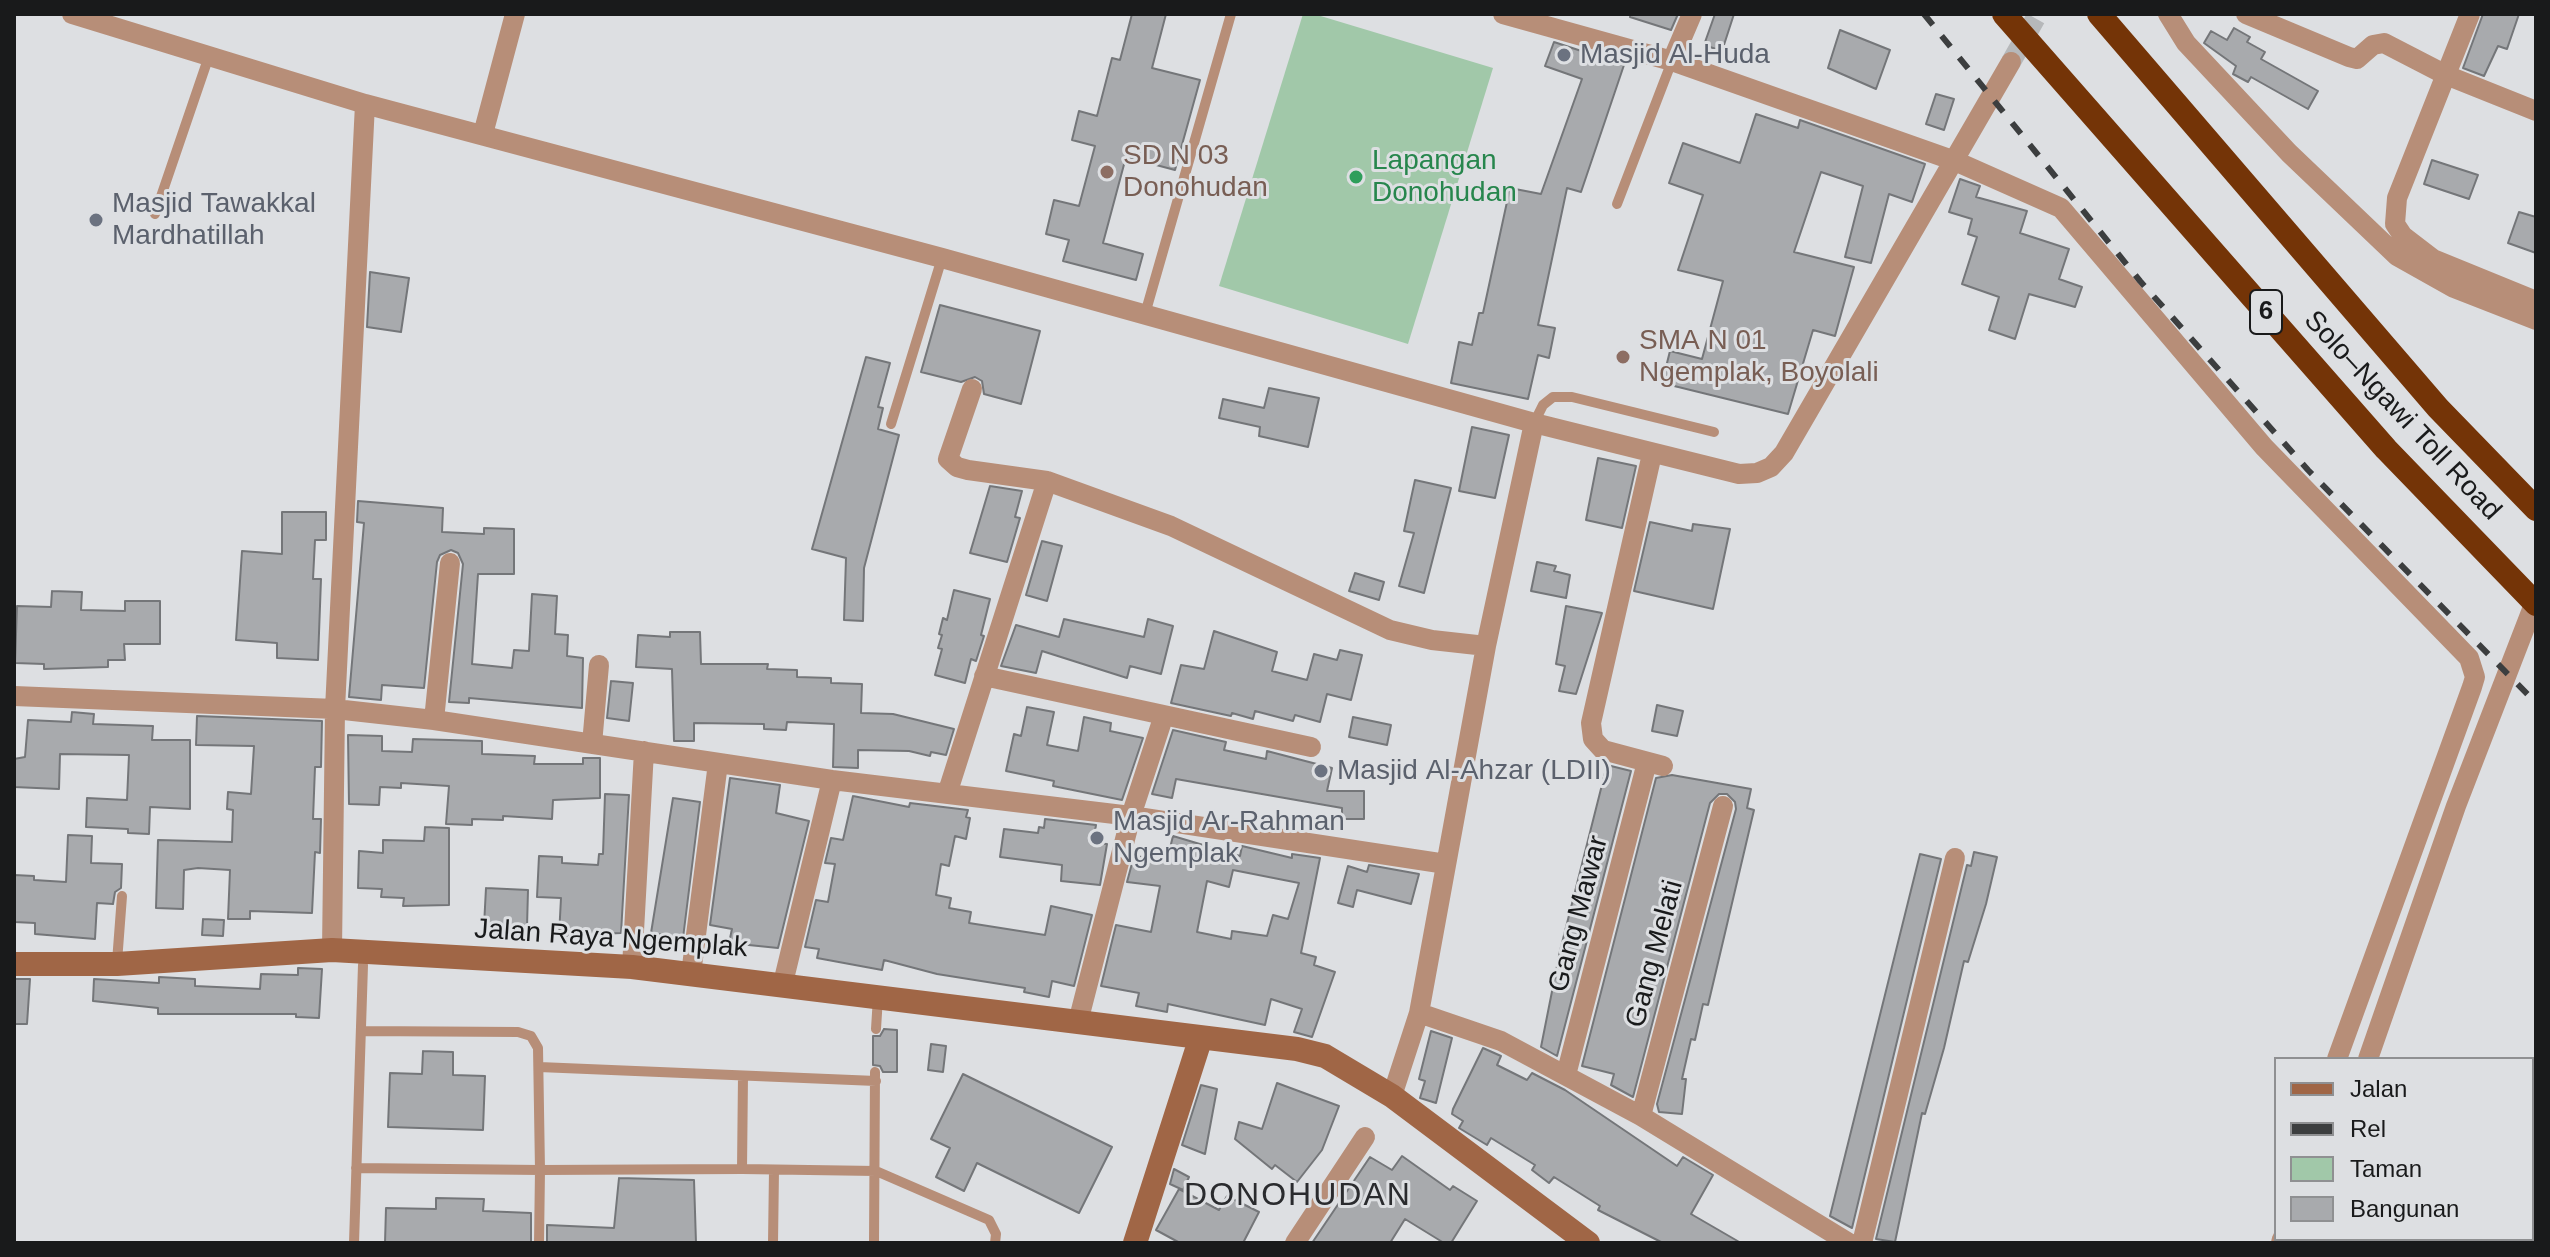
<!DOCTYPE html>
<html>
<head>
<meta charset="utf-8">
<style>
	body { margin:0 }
	#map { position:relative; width:2550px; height:1257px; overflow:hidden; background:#dddfe2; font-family:Arial,sans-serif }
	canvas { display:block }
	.frame { position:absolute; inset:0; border:16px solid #191a1b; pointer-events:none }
	.legend { position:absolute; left:2274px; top:1057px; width:260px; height:184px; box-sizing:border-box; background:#dddfe2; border:2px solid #8f9092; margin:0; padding:10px 14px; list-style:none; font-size:24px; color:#191a1b }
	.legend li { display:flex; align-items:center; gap:16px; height:40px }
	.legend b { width:40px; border:2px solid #8f9092 }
</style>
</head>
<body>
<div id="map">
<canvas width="2550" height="1257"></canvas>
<div class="frame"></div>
<ul class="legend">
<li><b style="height:10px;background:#a06646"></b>Jalan</li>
<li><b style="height:10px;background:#3c3e3f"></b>Rel</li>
<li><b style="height:22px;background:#a1c8a9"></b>Taman</li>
<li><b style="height:22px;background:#a8aaad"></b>Bangunan</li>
</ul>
</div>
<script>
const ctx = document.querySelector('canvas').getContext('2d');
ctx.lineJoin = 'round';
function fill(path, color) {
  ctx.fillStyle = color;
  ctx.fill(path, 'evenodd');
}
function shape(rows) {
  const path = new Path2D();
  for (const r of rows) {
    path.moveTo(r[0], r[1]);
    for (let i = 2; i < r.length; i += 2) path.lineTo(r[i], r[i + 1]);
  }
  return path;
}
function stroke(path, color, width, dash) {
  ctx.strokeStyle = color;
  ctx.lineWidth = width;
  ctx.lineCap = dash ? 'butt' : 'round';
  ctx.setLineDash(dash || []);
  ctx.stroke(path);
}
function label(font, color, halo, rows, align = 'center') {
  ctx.font = font + ' Arial,sans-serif';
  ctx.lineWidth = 6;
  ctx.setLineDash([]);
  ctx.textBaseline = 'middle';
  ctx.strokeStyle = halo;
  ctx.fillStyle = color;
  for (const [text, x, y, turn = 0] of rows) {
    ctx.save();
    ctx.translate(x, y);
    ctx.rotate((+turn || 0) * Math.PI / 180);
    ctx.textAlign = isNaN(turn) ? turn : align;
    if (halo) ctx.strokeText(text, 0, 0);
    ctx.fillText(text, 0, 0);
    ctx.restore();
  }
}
const green = shape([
	[1303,14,1314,14,1493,68,1408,344,1219,286]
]);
const building = shape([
	[1132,14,1166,14,1152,68,1200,80,1175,170,1126,157,1103,243,1143,254,1136,280,1063,261,1069,240,1046,234,1054,200,1079,206,1095,146,1072,140,1079,111,1097,116,1112,58,1120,60,1132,14],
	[1631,14,1678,14,1671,30,1630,17,1631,14],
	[1715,14,1734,14,1722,51,1704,45,1715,14],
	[2483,14,2519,14,2507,49,2498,46,2484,76,2463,68,2483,14],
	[2234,28,2250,37,2247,42,2265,52,2261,59,2318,91,2308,109,2251,77,2248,82,2233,74,2236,66,2204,43,2211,31,2227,40,2234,28],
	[1840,30,1890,50,1876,89,1828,68,1840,30],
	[1554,42,1624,65,1581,192,1567,188,1538,325,1555,328,1549,358,1538,355,1528,399,1451,383,1459,342,1472,345,1479,313,1483,313,1510,188,1541,194,1582,79,1545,66,1554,42],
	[1936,94,1954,99,1944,130,1926,124,1936,94],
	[1756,114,1798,128,1800,120,1925,164,1912,202,1889,194,1871,263,1845,257,1863,186,1821,172,1794,252,1854,267,1835,336,1813,330,1788,414,1662,383,1670,351,1702,359,1723,281,1678,270,1703,195,1669,183,1683,143,1740,163,1756,114],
	[2432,160,2478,175,2469,199,2424,184,2432,160],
	[1960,179,1980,186,1976,197,2027,211,2020,233,2069,249,2059,279,2082,287,2075,307,2029,294,2015,339,1989,330,1999,297,1962,284,1977,237,1968,234,1972,219,1949,212,1960,179],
	[2519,212,2536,217,2536,253,2508,243,2519,212],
	[370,272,409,278,401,332,367,327,370,272],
	[940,305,1040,331,1021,404,984,394,982,381,975,377,961,382,921,372,940,305],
	[866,357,890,363,878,407,883,408,878,429,899,435,864,568,863,621,844,620,846,558,812,549,866,357],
	[1269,388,1319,398,1308,447,1259,436,1260,427,1219,418,1223,399,1264,408,1269,388],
	[1472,427,1509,435,1495,498,1459,491,1472,427],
	[1598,458,1636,466,1622,528,1586,520,1598,458],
	[1415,480,1451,488,1424,593,1399,586,1414,533,1404,531,1415,480],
	[990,486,1022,491,1015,517,1020,518,1007,562,970,553,990,486],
	[358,501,443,508,442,532,484,534,484,528,514,529,514,574,478,574,472,664,512,668,514,650,529,651,532,594,557,596,555,634,568,635,567,656,583,658,582,708,469,698,469,703,449,702,463,564,458,553,451,550,440,555,437,562,424,688,382,685,381,700,349,697,364,523,357,522,358,501],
	[282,512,326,512,326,540,315,540,313,579,321,579,318,660,277,658,277,643,236,640,242,551,282,554,282,512],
	[1650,522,1692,531,1693,524,1730,529,1713,609,1634,591,1650,522],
	[1042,541,1062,546,1047,601,1026,595,1042,541],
	[1537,562,1556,566,1554,571,1570,575,1566,598,1531,591,1537,562],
	[1355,573,1384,582,1379,600,1349,591,1355,573],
	[954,590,990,599,981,635,984,636,976,661,971,659,965,683,935,675,942,649,938,648,942,635,939,634,943,618,947,620,954,590],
	[52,591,82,592,81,610,125,611,125,601,160,601,160,644,124,644,125,660,108,660,108,667,44,669,44,664,15,663,17,606,51,607,52,591],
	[1566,606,1602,613,1576,694,1559,691,1565,666,1556,664,1566,606],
	[1064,619,1144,637,1148,619,1173,626,1161,674,1130,666,1127,678,1042,651,1036,673,1001,666,1016,625,1059,637,1064,619],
	[1214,631,1277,652,1272,671,1307,680,1314,654,1337,660,1340,650,1362,655,1351,700,1327,694,1320,722,1295,715,1293,721,1255,711,1253,719,1232,713,1231,716,1171,703,1181,665,1204,669,1214,631],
	[670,632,700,632,701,664,768,664,767,669,797,670,797,677,831,678,831,683,862,684,861,713,893,714,954,729,946,755,931,752,930,756,909,751,858,750,858,768,833,767,834,724,787,722,786,730,764,729,764,724,694,723,694,741,674,741,672,669,636,667,638,635,670,637,670,632],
	[611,681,633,683,629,721,607,718,611,681],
	[1657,705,1683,711,1677,736,1652,731,1657,705],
	[1027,707,1054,712,1047,745,1078,751,1084,717,1111,723,1110,731,1143,738,1122,800,1053,786,1054,781,1006,771,1014,734,1021,736,1027,707],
	[72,712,94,714,93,724,153,726,152,740,190,740,190,809,150,807,149,834,128,833,128,829,86,827,87,798,127,800,129,755,60,754,59,789,14,787,14,759,25,757,28,720,71,722,72,712],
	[197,716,322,721,321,767,315,767,313,819,321,819,320,853,315,852,312,913,250,911,250,919,228,919,230,870,198,868,184,870,183,909,156,908,158,840,232,842,233,810,227,809,228,792,251,794,254,746,196,745,197,716],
	[1353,717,1391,725,1387,745,1349,737,1353,717],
	[1173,730,1226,742,1224,750,1266,759,1267,751,1332,768,1327,791,1364,791,1364,819,1342,819,1342,808,1176,779,1172,798,1152,794,1173,730],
	[348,735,382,736,382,751,412,752,413,739,449,740,482,741,482,754,535,756,534,764,583,764,583,758,600,758,600,798,553,800,552,819,503,816,503,820,472,819,472,825,446,824,449,786,401,783,401,788,380,787,379,805,349,804,348,735],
	[1607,765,1631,771,1557,1056,1541,1047,1560,951,1607,765],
	[1672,775,1751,789,1747,808,1754,810,1708,1005,1703,1004,1695,1040,1691,1039,1682,1079,1686,1079,1682,1114,1659,1112,1657,1104,1736,809,1735,802,1727,794,1719,794,1710,803,1633,1097,1611,1085,1614,1074,1582,1066,1656,778,1672,775],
	[730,778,780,785,776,813,809,821,778,948,729,943,732,929,710,925,730,778],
	[605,794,629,795,621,933,559,936,561,898,537,897,539,856,562,857,562,863,598,865,599,854,603,854,605,794],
	[853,796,909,807,910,803,968,810,966,817,970,818,966,839,955,836,949,866,941,864,936,895,951,898,949,908,971,912,969,923,1045,935,1051,906,1092,915,1074,986,1052,981,1049,997,1024,992,1025,988,937,974,884,960,882,970,817,958,819,949,805,947,816,900,828,902,835,864,825,863,831,838,843,840,853,796],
	[673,798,700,802,683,938,651,933,673,798],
	[1045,819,1096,825,1093,843,1107,844,1100,885,1061,881,1062,865,1000,857,1004,829,1038,833,1039,827,1044,828,1045,819],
	[425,827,449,828,449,905,403,906,404,898,381,897,382,889,358,888,359,851,383,853,383,840,424,841,425,827],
	[68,835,92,836,91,863,122,864,121,888,115,892,113,904,97,903,95,939,35,934,35,923,14,922,14,875,34,876,34,880,66,882,68,835],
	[1173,836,1240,856,1242,846,1292,858,1292,854,1320,858,1301,953,1316,957,1314,965,1335,972,1312,1037,1294,1032,1302,1009,1271,999,1265,1025,1168,1004,1167,1012,1136,1006,1139,993,1101,986,1116,925,1151,932,1160,886,1127,882,1134,856,1167,860,1173,836],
	[1233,870,1299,883,1288,919,1273,915,1267,936,1232,931,1231,939,1197,932,1207,881,1229,887,1233,870],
	[1974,852,1997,857,1986,904,1968,962,1964,961,1944,1048,1925,1114,1922,1113,1895,1242,1876,1239,1967,865,1971,866,1974,852],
	[1920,854,1941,859,1852,1228,1830,1216,1920,854],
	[1369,865,1419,874,1411,904,1357,890,1353,907,1338,903,1348,866,1367,872,1369,865],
	[486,888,528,890,527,927,484,926,486,888],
	[203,919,224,920,223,936,202,935,203,919],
	[298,968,322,969,319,1018,296,1017,296,1014,158,1014,158,1008,93,1001,94,979,159,983,159,977,195,979,195,986,260,989,261,974,298,975,298,968],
	[14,979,30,979,27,1024,14,1024,14,979],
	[884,1029,897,1030,897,1072,883,1072,880,1066,873,1065,873,1036,880,1036,884,1029],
	[1431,1031,1452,1038,1436,1103,1420,1098,1425,1081,1419,1079,1431,1031],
	[931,1044,946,1046,943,1072,928,1070,931,1044],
	[1483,1048,1501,1056,1497,1065,1527,1080,1532,1073,1565,1090,1677,1166,1683,1157,1713,1175,1691,1214,1741,1243,1663,1243,1598,1210,1600,1206,1554,1177,1549,1183,1532,1170,1535,1165,1491,1138,1487,1145,1459,1128,1463,1121,1452,1114,1453,1109,1483,1048],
	[423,1051,453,1052,453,1075,485,1076,483,1130,388,1127,390,1073,422,1074,423,1051],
	[963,1074,1112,1147,1079,1213,977,1163,964,1191,936,1177,950,1148,931,1139,963,1074],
	[1277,1083,1339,1106,1322,1150,1297,1182,1275,1165,1272,1169,1235,1139,1239,1122,1262,1129,1277,1083],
	[1201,1085,1217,1089,1205,1154,1182,1145,1201,1085],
	[1402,1156,1450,1190,1453,1186,1477,1201,1451,1243,1444,1243,1405,1219,1390,1243,1312,1243,1370,1157,1392,1170,1402,1156],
	[1174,1169,1189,1177,1183,1190,1170,1184,1174,1169],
	[619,1178,694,1180,696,1243,547,1243,547,1225,614,1228,619,1178],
	[1179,1189,1219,1210,1227,1196,1259,1212,1243,1243,1180,1243,1156,1230,1179,1189],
	[436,1198,484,1199,483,1211,531,1213,531,1243,385,1243,386,1208,436,1209,436,1198]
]);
const streetTunnel = shape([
	[2011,62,2038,14]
]);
const lane = shape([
	[1617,204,1672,61],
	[155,214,209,56],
	[1145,314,1231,14],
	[1534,423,1543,405,1553,397,1572,397,1714,432],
	[891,424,942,258],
	[117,962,122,896],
	[876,1029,878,997],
	[539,1067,876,1081],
	[356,1168,540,1170,538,1048,531,1036,518,1032,361,1031],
	[742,1169,743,1076],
	[354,1243,363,965],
	[539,1243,540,1170,742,1169,876,1171,989,1220,996,1234,995,1243],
	[773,1243,774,1170],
	[874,1243,875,1072]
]);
const street = shape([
	[72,14,365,104,942,258,1534,423,1739,474,1757,473,1771,467,1784,453,2011,62],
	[1503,14,1672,61,1955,161,2061,208,2264,447,2469,658,2475,677,2472,687,2337,1059],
	[2168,14,2186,43,2289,153,2397,256,2454,288,2536,320],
	[2246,14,2349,57,2357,59,2373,45,2384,43,2446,75,2536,111],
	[2470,14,2397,198,2395,224,2403,236,2433,259,2536,301],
	[1672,61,1692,14],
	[483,134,515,14],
	[972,389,948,459,957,467,968,470,1047,481],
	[1652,454,1591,723,1593,739,1603,750,1663,766],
	[984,676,1311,747],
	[14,696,335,709,434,720,832,780,1131,816,1446,864],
	[434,720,450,563],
	[592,744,599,665],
	[948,791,1047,481,1171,526,1390,630,1432,640,1486,646],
	[332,950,335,709,365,104],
	[632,967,644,751],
	[691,974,718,763],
	[783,983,832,780],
	[1419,1013,1501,1041,1641,1116,1849,1243],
	[1078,1022,1131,816,1163,718],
	[2368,1059,2456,806,2536,599],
	[1566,1075,1646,766],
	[1392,1096,1419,1013,1486,646,1534,423],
	[1641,1116,1723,806],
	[1295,1243,1365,1137],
	[1862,1243,1955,858],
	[2281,1243,2282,1239],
	[2304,1243,2305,1239]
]);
const secondary = shape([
	[14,964,117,964,332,950,632,967,1297,1049,1325,1056,1392,1096,1588,1243],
	[1135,1243,1201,1037]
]);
const highway = shape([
	[2004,14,2386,449,2536,604],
	[2099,14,2438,408,2536,509]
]);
const rail = shape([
	[1924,14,2140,281,2308,470,2536,703]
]);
const markers = [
	[1564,55,8,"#6b7280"],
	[1107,172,8,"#8d6e63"],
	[1356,177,8,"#2e9e5b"],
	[96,220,8,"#6b7280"],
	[1623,357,8,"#8d6e63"],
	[1321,771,8,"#6b7280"],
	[1097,838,8,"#6b7280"]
];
const shields = [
	[2266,312,32]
];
const shieldNames = [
	["6",2266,312]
];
const worshipNames = [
	["Masjid Al-Huda",1580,55],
	["Masjid Tawakkal",112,204],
	["Mardhatillah",112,236],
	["Masjid Al-Ahzar (LDII)",1337,771],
	["Masjid Ar-Rahman",1113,822],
	["Ngemplak",1113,854]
];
const educationNames = [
	["SD N 03",1123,156],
	["Donohudan",1123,188],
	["SMA N 01",1639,341],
	["Ngemplak, Boyolali",1639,373]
];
const leisureNames = [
	["Lapangan",1372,161],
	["Donohudan",1372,193]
];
const streetNames = [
	["Solo–Ngawi Toll Road",2402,416,47],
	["Gang Mawar",1579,914,-75],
	["Jalan Raya Ngemplak",611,939,4],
	["Gang Melati",1655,954,-75]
];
const quarterNames = [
	["DONOHUDAN",1298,1196]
];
fill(green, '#a1c8a9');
fill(building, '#a8aaad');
stroke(building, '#747679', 2);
stroke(streetTunnel, '#b6b8ba', 20, [20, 10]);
stroke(lane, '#b78e78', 10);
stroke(street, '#b78e78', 20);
stroke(secondary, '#a06646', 24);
stroke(highway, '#743407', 24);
stroke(rail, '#3c3e3f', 6, [14, 14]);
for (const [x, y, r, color] of markers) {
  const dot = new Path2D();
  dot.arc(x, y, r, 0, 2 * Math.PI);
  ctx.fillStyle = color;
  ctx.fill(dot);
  stroke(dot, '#dddfe2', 3);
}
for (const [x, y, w] of shields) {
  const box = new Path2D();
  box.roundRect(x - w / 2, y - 22, w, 44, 6);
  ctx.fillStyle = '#dddfe2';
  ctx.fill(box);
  stroke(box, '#191a1b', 2);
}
label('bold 26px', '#191a1b', null, shieldNames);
label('28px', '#5b616d', '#dddfe2', worshipNames, 'left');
label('28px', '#785e54', '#dddfe2', educationNames, 'left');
label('28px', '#27864d', '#dddfe2', leisureNames, 'left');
label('28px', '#191a1b', '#dddfe2', streetNames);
ctx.letterSpacing = '2px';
label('32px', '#2a2b2e', '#dddfe2', quarterNames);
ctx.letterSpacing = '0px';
</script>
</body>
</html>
